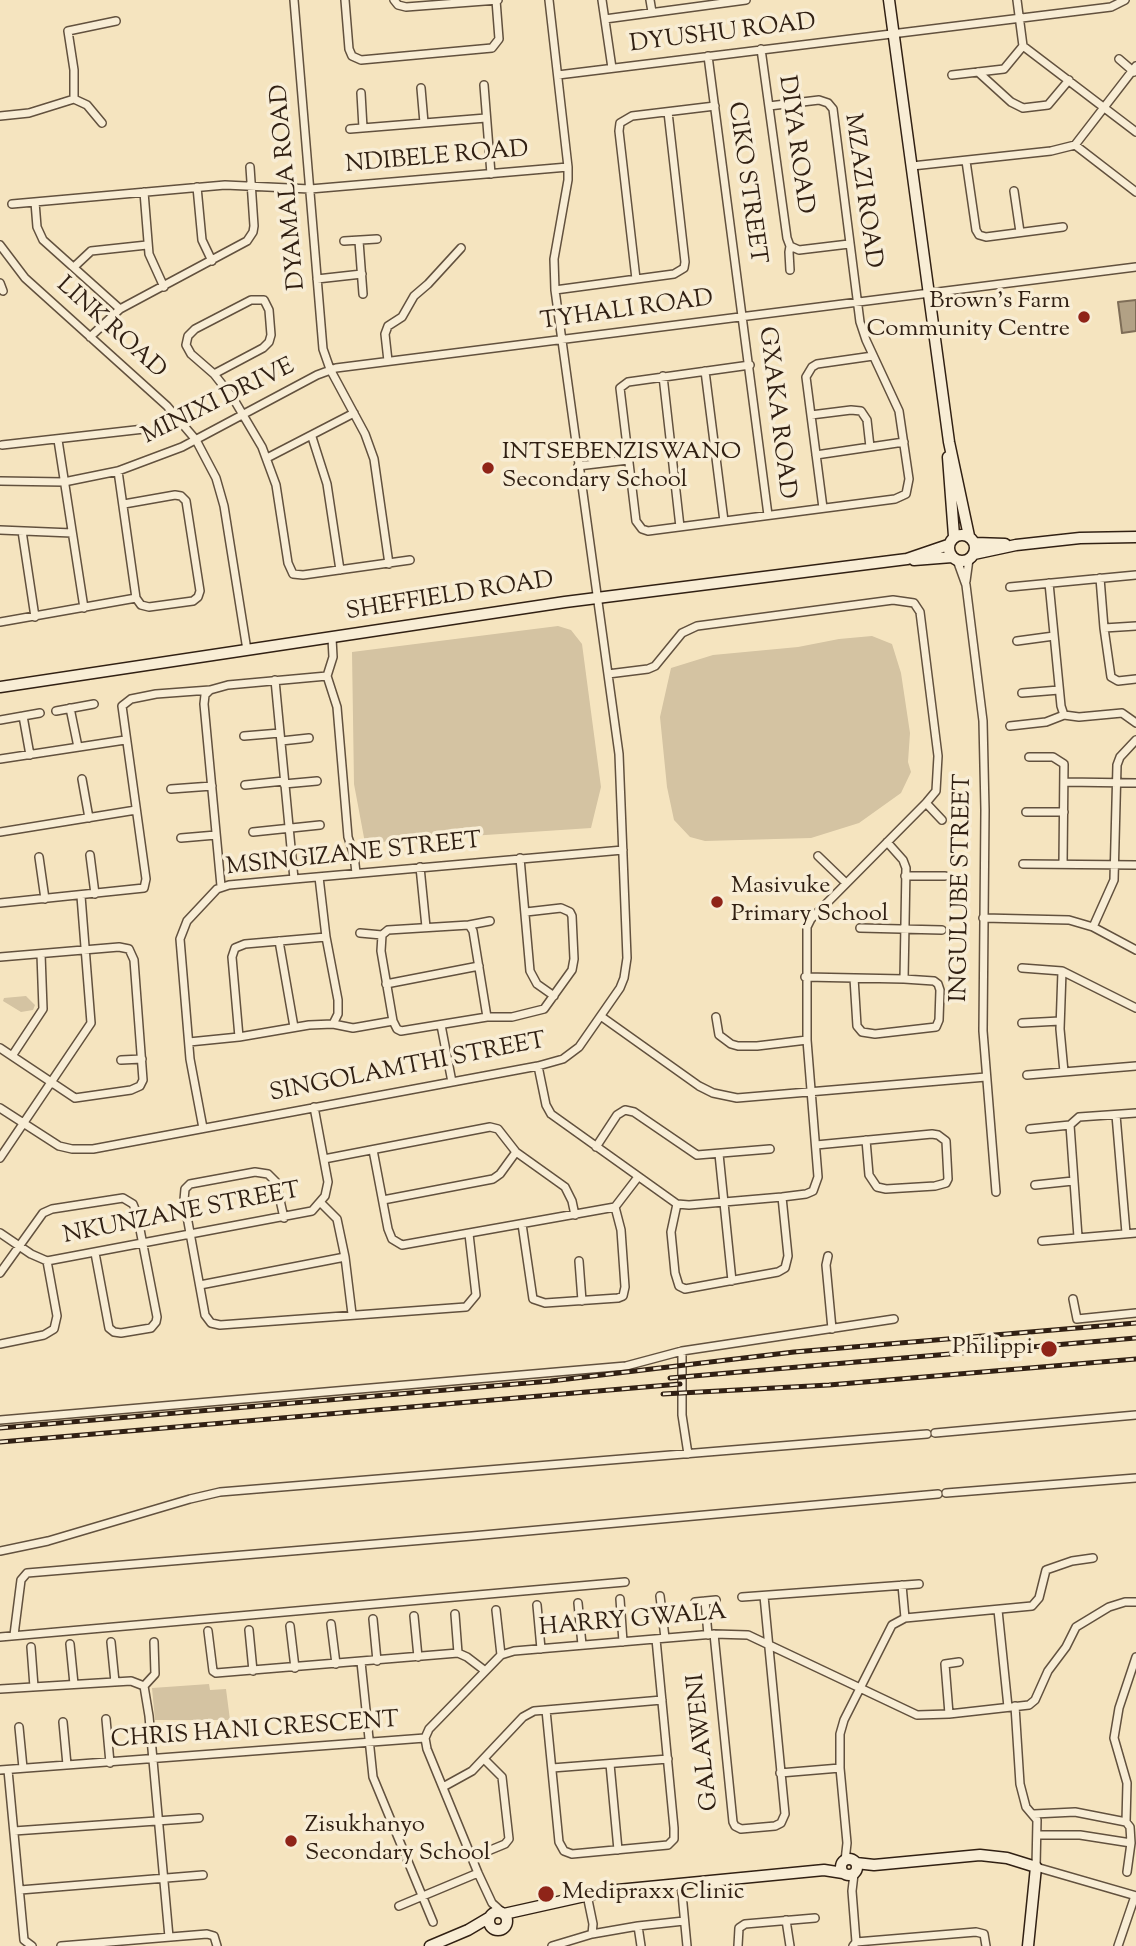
<!DOCTYPE html>
<html>
<head>
<meta charset="utf-8">
<style>
	body { margin:0 }
	canvas { display:block; background:#f5e4bf }
</style>
</head>
<body>
<canvas width="1136" height="1946"></canvas>
<script>
const ctx = document.querySelector('canvas').getContext('2d');
ctx.lineJoin = 'round';
function fill(path, color) {
  ctx.fillStyle = color;
  ctx.fill(path, 'evenodd');
}
function shape(rows) {
  const path = new Path2D();
  for (const r of rows) {
    if (r.length === 3) {
      path.moveTo(r[0] + r[2], r[1]);
      path.arc(r[0], r[1], r[2], 0, 2 * Math.PI);
      continue;
    }
    path.moveTo(r[0], r[1]);
    for (let i = 2; i < r.length; i += 2) path.lineTo(r[i], r[i + 1]);
  }
  return path;
}
function stroke(path, color, width, dash) {
  ctx.strokeStyle = color;
  ctx.lineWidth = width;
  ctx.lineCap = dash ? 'butt' : 'round';
  ctx.setLineDash(dash || []);
  ctx.stroke(path);
}
function label(font, color, halo, rows, align = 'center') {
  ctx.font = font + ' "Sorts Mill Goudy",serif';
  ctx.lineWidth = 7;
  ctx.setLineDash([]);
  ctx.textBaseline = 'middle';
  ctx.strokeStyle = halo;
  ctx.fillStyle = color;
  for (const [text, x, y, turn = 0] of rows) {
    ctx.save();
    ctx.translate(x, y);
    ctx.rotate((+turn || 0) * Math.PI / 180);
    ctx.textAlign = isNaN(turn) ? turn : align;
    if (halo) ctx.strokeText(text, 0, 0);
    ctx.fillText(text, 0, 0);
    ctx.restore();
  }
}
const green = shape([
	[558,626,571,630,582,644,601,787,591,828,365,843,354,784,352,652],
	[872,636,892,644,901,673,910,733,908,762,911,772,901,793,859,823,811,838,705,841,690,837,674,820,667,787,660,717,671,668,713,655,798,647,839,639],
	[26,996,35,1005,33,1010,21,1012,3,1001,4,998],
	[209,1684,210,1690,226,1689,230,1720,155,1720,152,1688]
]);
const water = shape([
	[1136,300,1136,331,1122,333,1118,302,1136,300]
]);
const street = shape([
	[294,0,323,349,330,369,365,434,374,459,389,564],
	[345,0,349,49,352,56,361,60,492,48,499,39,496,0],
	[394,0,398,5,406,7,498,0],
	[602,0,612,68],
	[650,0,652,12],
	[1017,0,1023,46,1136,132],
	[605,19,746,0],
	[761,49,787,238,790,246,799,250,849,244],
	[708,56,768,515],
	[1119,59,1134,72],
	[978,72,1011,102,1023,108,1048,105,1069,80],
	[558,75,1111,7,1125,0],
	[952,75,1004,69,1023,46],
	[484,85,491,174],
	[421,88,424,123],
	[361,93,363,128],
	[74,99,74,70,68,31,116,21],
	[0,116,29,113,74,99,87,105,102,123],
	[350,129,486,118],
	[1075,145,1136,192],
	[966,161,976,230,979,235,986,237,1063,227],
	[912,166,1051,151,1075,145,1136,66],
	[197,187,202,240,212,261],
	[1014,191,1020,232],
	[144,192,149,254,164,287],
	[35,202,37,227,43,240,120,309],
	[12,204,225,185,310,189,568,167],
	[344,241,377,239],
	[359,241,363,294],
	[0,245,25,278,167,406,196,440,216,478,224,506,247,650],
	[74,267,91,251,147,245],
	[790,270,789,252,790,246],
	[317,279,362,274],
	[636,279,619,131,620,123,632,116,715,106],
	[0,283,3,291],
	[555,290,674,274,684,268,685,262,668,112],
	[90,337,120,309,247,241,253,232,254,226,250,167],
	[388,361,385,334,388,326,402,317,414,296,428,284,461,248],
	[750,365,628,382,620,388,636,521,642,529,648,531,895,499,906,494,909,479,899,411,866,340,860,322,833,109,828,103,819,100,769,106],
	[705,371,724,521],
	[214,374,263,348,269,342,271,335,269,310,264,300,251,300,195,329,188,336,186,345,191,354,214,374,233,398,262,447,276,485,288,563,293,574,303,575,410,560],
	[663,376,680,527],
	[811,415,851,410,861,411,867,420,870,447],
	[312,437,327,484,340,570],
	[58,440,84,608],
	[2,445,144,429],
	[816,455,904,442],
	[267,458,354,413],
	[578,466,628,460],
	[118,471,136,598],
	[0,481,64,482,118,471,182,447,317,375,336,368,1136,267],
	[124,504,175,495,181,496,186,501,200,591,198,597,193,601,149,607,141,605,136,598],
	[823,508,806,377,812,367,817,364,873,356],
	[0,530,72,533],
	[22,531,35,617],
	[957,560,966,585,983,721,985,810,983,1031,996,1192],
	[1100,578,1104,628],
	[966,581,969,559],
	[1049,583,1061,706,1064,715],
	[1010,587,1136,575],
	[0,622,136,598],
	[1136,626,1104,628,1111,677,1118,681,1136,679],
	[332,638,333,657,327,676,337,707,348,837,354,855,356,873],
	[1017,641,1054,636],
	[275,680,294,879],
	[1022,693,1059,690],
	[70,708,78,747],
	[56,711,94,704],
	[1064,715,1079,717,1122,713,1136,723],
	[23,716,30,755],
	[0,720,40,713],
	[1010,726,1046,722,1064,715],
	[244,736,280,733],
	[281,741,309,738],
	[1029,757,1053,757,1064,764,1063,864],
	[0,759,125,740],
	[82,779,89,818],
	[1064,782,1136,783],
	[284,784,317,781],
	[245,785,284,781],
	[171,789,212,786],
	[926,803,942,820],
	[1026,812,1064,812],
	[0,832,136,810],
	[253,832,320,825],
	[181,838,216,835],
	[887,842,903,860,906,868,904,979],
	[90,855,95,894],
	[818,856,846,883],
	[39,857,45,899],
	[520,858,530,971,537,984,554,996],
	[1023,864,1136,865],
	[420,867,426,927],
	[905,876,945,876],
	[319,877,326,937,338,1000,338,1014,333,1024],
	[221,886,204,704,205,695,210,690,228,685,327,676],
	[0,903,144,888,146,879,122,706,131,699,156,694,210,690],
	[983,918,1069,920,1093,927,1136,950],
	[469,925,490,921],
	[1093,927,1114,880,1117,765,1120,757,1136,740],
	[860,928,942,930],
	[360,933,382,935],
	[279,941,294,1027],
	[0,957,119,947,129,949,134,960,143,1080,140,1086,131,1090,75,1098,0,1048],
	[1022,968,1062,971,1136,1008],
	[1062,971,1060,1029,1064,1072],
	[805,977,904,979,934,981,938,984,940,990,939,1020,936,1027,875,1034,862,1032,857,1026,854,978],
	[386,984,479,966],
	[487,1017,473,931,469,925,388,930,382,935,381,951,393,1021,397,1029,401,1031,487,1017,512,1017,544,1009,572,970,574,959,572,916,570,912,561,908,526,912],
	[602,1017,699,1086,713,1093,737,1098,986,1077],
	[716,1017,719,1035,731,1044,738,1046,757,1046,807,1040],
	[1022,1023,1060,1021],
	[441,1025,452,1082],
	[239,1037,232,957,235,948,245,944,326,937],
	[189,1042,239,1037,309,1025,333,1024,353,1028,393,1021],
	[12,1056,43,1009,41,954],
	[121,1060,142,1059],
	[538,1066,546,1105,551,1114,677,1204,689,1205,782,1197,806,1194,813,1191,818,1177,807,1040,807,927,811,919,926,803,936,791,938,756,920,612,914,603,893,600,697,626,682,633,655,666,648,669,608,674],
	[1027,1075,1136,1066],
	[0,1108,59,1146,72,1149,93,1149,538,1066,563,1059,579,1047,620,988,624,978,627,958,619,754,555,290,554,259,568,180,568,167,549,0],
	[1116,1115,1126,1233],
	[203,1128,190,1059,180,939,187,921,217,889,229,885,294,879,623,850],
	[1030,1129,1070,1125],
	[816,1145,932,1134,938,1135,946,1141,948,1179,946,1183,935,1186,886,1189,877,1187,869,1175,866,1140],
	[596,1147,617,1115,625,1110,634,1112,697,1155,770,1149],
	[373,1150,388,1229,392,1239,402,1245,615,1207,638,1177],
	[719,1154,732,1281],
	[0,1158,91,1023,81,896],
	[324,1159,490,1127,498,1129,516,1152,565,1187,572,1201,575,1215],
	[1035,1185,1073,1181],
	[383,1200,493,1179,500,1174,516,1152],
	[321,1203,337,1219,345,1257,352,1314],
	[677,1204,671,1232,675,1273,679,1286,685,1289,778,1272,785,1268,788,1256,782,1197],
	[284,1218,276,1182,268,1174,255,1172,190,1184,185,1189,184,1200,205,1315,211,1323,220,1325,466,1307,476,1295,469,1234],
	[522,1224,533,1299,545,1303,618,1298,623,1296,625,1287,621,1230,615,1207],
	[0,1233,31,1254,47,1261,312,1211,325,1196,328,1182,314,1107],
	[1078,1237,1070,1125,1079,1117,1136,1113],
	[1042,1241,1136,1233],
	[828,1256,826,1265,832,1329],
	[579,1261,582,1301],
	[0,1273,43,1213,52,1209,123,1198,133,1204,137,1214,157,1317,156,1322,151,1328,121,1333,114,1332,109,1328,95,1253],
	[200,1285,345,1257],
	[1073,1299,1077,1319,1136,1313],
	[0,1344,44,1335,54,1329,57,1316,47,1261],
	[682,1351,682,1415,688,1454],
	[0,1420,626,1366,682,1351,894,1319],
	[935,1433,1136,1415],
	[946,1493,1136,1478],
	[0,1551,48,1541,190,1499,220,1492,927,1434],
	[902,1585,905,1618],
	[660,1596,665,1638],
	[742,1597,919,1584],
	[620,1599,623,1642],
	[705,1601,708,1635],
	[695,1602,716,1600],
	[578,1603,582,1645],
	[537,1605,541,1649],
	[496,1610,501,1655],
	[998,1610,1008,1707],
	[455,1614,458,1653],
	[414,1616,418,1657],
	[373,1619,377,1661],
	[331,1624,336,1664],
	[290,1626,295,1668],
	[249,1630,253,1671],
	[208,1631,213,1671,216,1673,458,1653,467,1657,484,1670],
	[714,1634,733,1822,735,1826,741,1829,775,1826,781,1823,785,1814,764,1596],
	[14,1635,21,1580,27,1573,472,1536,938,1494],
	[0,1637,625,1582],
	[111,1642,115,1682],
	[70,1644,74,1684],
	[31,1647,34,1687],
	[361,1662,373,1777,433,1922],
	[144,1686,149,1716,169,1937],
	[144,1686,155,1674,154,1642],
	[0,1689,131,1681,144,1686],
	[1015,1706,1020,1784,1026,1807,1037,1820,1036,1867,1136,1896],
	[546,1710,559,1842,564,1851,572,1854,668,1845,674,1839,674,1828,656,1639],
	[949,1714,945,1664,959,1662],
	[106,1719,110,1763],
	[63,1722,67,1765],
	[19,1727,23,1768],
	[425,1738,429,1729,501,1655,514,1651,714,1634,748,1635,917,1715,949,1714,1029,1705,1035,1700,1048,1671,1066,1647,1076,1627,1109,1607,1125,1602,1136,1602],
	[425,1738,427,1749,478,1873,492,1903,502,1912],
	[610,1764,618,1850],
	[552,1768,668,1759],
	[0,1770,425,1738],
	[8,1770,24,1940,32,1946],
	[780,1773,840,1768],
	[443,1787,472,1771,523,1717,534,1711,662,1700],
	[1034,1814,1075,1812,1126,1822,1130,1827,1131,1843,1127,1872],
	[1126,1822,1127,1783,1114,1738,1119,1708,1136,1657],
	[14,1831,199,1818],
	[1038,1835,1080,1835,1131,1843],
	[471,1858,505,1844,509,1839,502,1777,484,1759],
	[845,1861,847,1843,840,1768,840,1734,844,1720,892,1625,905,1618,1032,1606,1039,1598,1046,1570,1072,1561,1093,1558],
	[681,1883,687,1946],
	[20,1890,203,1875],
	[399,1906,478,1873],
	[786,1920,790,1946],
	[638,1926,684,1921],
	[592,1934,638,1926,641,1946],
	[856,1942,976,1932,984,1934,986,1946],
	[61,1946,207,1934,214,1936,217,1946],
	[552,1946,592,1934,593,1924,587,1895],
	[738,1946,739,1928,745,1924,815,1918],
	[853,1946,856,1942,852,1891,854,1874],
	[1118,1946,1135,1896]
]);
const secondary = shape([
	[889,0,949,442,969,536],
	[948,457,954,536],
	[962,548,13],
	[975,543,1005,544],
	[974,554,1016,545,1080,538,1136,537],
	[914,560,952,557],
	[0,687,565,602,907,559,948,545],
	[849,1867,8],
	[856,1863,874,1865,980,1855,1007,1858,1036,1867,1028,1946],
	[498,1921,9],
	[504,1914,607,1891,824,1870,843,1873],
	[430,1946,468,1930,490,1917]
]);
const rail = shape([
	[670,1378,1136,1338],
	[663,1394,829,1385,1136,1359],
	[0,1428,551,1381,794,1352,1136,1323],
	[0,1442,680,1384]
]);
const markers = [
	[1084,317,7,"#8f2418"],
	[488,468,7,"#8f2418"],
	[717,902,7,"#8f2418"],
	[1049,1349,9,"#8f2418"],
	[291,1841,7,"#8f2418"],
	[546,1894,9,"#8f2418"]
];
const streetNames = [
	["DYUSHU ROAD",723,35,-7],
	["DIYA ROAD",794,145,82],
	["NDIBELE ROAD",437,159,-5],
	["CIKO STREET",745,183,82],
	["DYAMALA ROAD",290,187,-95],
	["MZAZI ROAD",861,191,82],
	["TYHALI ROAD",627,312,-8],
	["LINK ROAD",110,329,42],
	["MINIXI DRIVE",219,403,-26],
	["GXAKA ROAD",775,413,83],
	["SHEFFIELD ROAD",450,598,-9],
	["MSINGIZANE STREET",354,856,-6],
	["INGULUBE STREET",963,888,-89],
	["SINGOLAMTHI STREET",408,1069,-11],
	["NKUNZANE STREET",182,1215,-11],
	["HARRY GWALA",633,1622,-5],
	["CHRIS HANI CRESCENT",255,1732,-4],
	["GALAWENI",705,1742,-96]
];
const poiNames = [
	["Brown's Farm",1070,303,"right"],
	["Community Centre",1070,331,"right"],
	["INTSEBENZISWANO",502,454],
	["Secondary School",502,482],
	["Masivuke",731,888],
	["Primary School",731,916],
	["Philippi",1033,1349,"right"],
	["Zisukhanyo",305,1827],
	["Secondary School",305,1855],
	["Medipraxx Clinic",562,1894]
];
fill(green, '#d4c3a2');
fill(water, '#b2a185');
stroke(water, '#7e6d57', 2);
stroke(street, '#62513e', 10);
stroke(secondary, '#312013', 13);
stroke(street, '#f8edd5', 7);
stroke(secondary, '#f8edd5', 10);
stroke(rail, '#312013', 5);
stroke(rail, '#f8edd5', 2.5, [8]);
for (const [x, y, r, color] of markers) {
  const dot = new Path2D();
  dot.arc(x, y, r, 0, 2 * Math.PI);
  ctx.fillStyle = color;
  ctx.fill(dot);
  stroke(dot, '#f8edd5', 2.5);
}
label('24px', '#312013', '#f8edd5', streetNames);
label('24px', '#312013', '#f8edd5', poiNames, 'left');
</script>
</body>
</html>
